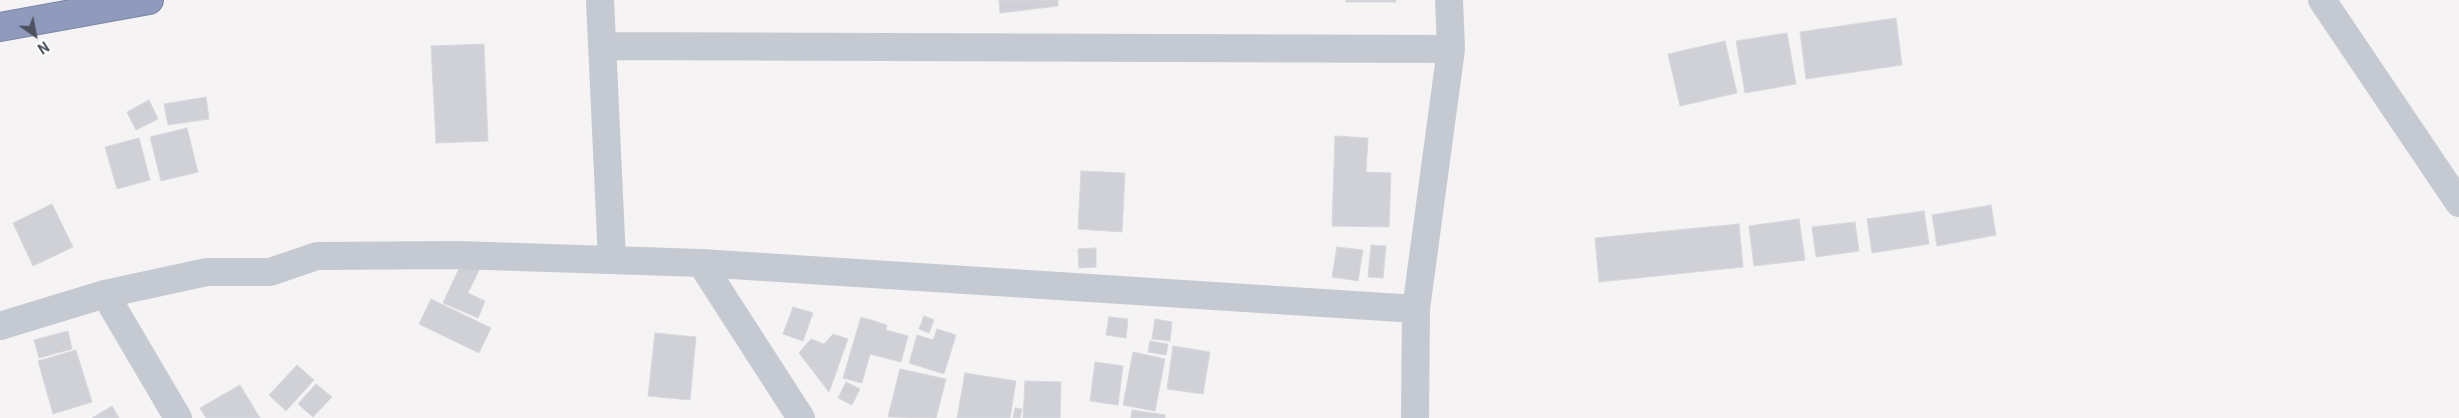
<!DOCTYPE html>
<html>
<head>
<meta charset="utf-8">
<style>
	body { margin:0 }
	#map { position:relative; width:2459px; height:418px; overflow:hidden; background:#f5f3f3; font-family:Roboto,sans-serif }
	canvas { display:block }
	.north { position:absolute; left:10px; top:10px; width:50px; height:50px; -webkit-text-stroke:4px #fff; paint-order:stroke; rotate:147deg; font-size:14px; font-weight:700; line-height:20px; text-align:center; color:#4c515f }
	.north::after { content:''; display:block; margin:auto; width:18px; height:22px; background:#4c515f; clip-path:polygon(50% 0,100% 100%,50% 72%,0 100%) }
</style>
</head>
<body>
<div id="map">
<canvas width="2459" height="418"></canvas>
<div class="north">N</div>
</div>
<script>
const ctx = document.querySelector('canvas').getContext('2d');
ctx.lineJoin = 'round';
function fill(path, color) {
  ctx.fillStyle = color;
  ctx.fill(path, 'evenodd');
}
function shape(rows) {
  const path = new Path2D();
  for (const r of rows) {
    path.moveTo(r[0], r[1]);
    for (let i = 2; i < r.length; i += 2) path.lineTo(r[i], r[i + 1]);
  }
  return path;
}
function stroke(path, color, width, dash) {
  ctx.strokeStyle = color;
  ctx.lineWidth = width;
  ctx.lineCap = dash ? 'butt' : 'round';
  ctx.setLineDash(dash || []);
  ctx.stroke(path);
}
const building = shape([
	[999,0,1058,0,1058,6,1000,13,999,0],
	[1346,0,1396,0,1396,2,1346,2,1346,0],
	[1896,18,1902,65,1806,79,1800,32,1896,18],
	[1787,33,1796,84,1745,93,1736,41,1787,33],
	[1725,41,1737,93,1680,106,1668,54,1725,41],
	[484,44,488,141,436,143,431,46,484,44],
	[206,97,209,119,168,125,164,104,206,97],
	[149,100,158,119,136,130,127,112,149,100],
	[187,128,198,172,161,181,150,137,187,128],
	[1335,136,1368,138,1366,172,1391,173,1389,227,1332,226,1335,136],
	[139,138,150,180,117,189,105,147,139,138],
	[1081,171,1125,173,1122,232,1078,229,1081,171],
	[52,204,73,247,33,266,13,223,52,204],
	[1991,205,1996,235,1937,246,1932,215,1991,205],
	[1924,211,1929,244,1872,253,1867,219,1924,211],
	[1799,219,1805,260,1754,266,1749,226,1799,219],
	[1855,222,1859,251,1816,257,1812,227,1855,222],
	[1739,224,1743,267,1599,282,1595,238,1739,224],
	[1371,245,1386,246,1383,278,1368,277,1371,245],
	[1337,247,1363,250,1358,281,1332,277,1337,247],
	[1096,248,1096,267,1079,268,1078,249,1096,248],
	[463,260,480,268,468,293,485,301,478,318,443,303,463,260],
	[431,299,491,328,479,353,419,324,431,299],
	[793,307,813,313,803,341,783,334,793,307],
	[924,316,934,320,929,333,919,329,924,316],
	[861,317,887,325,886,330,908,336,901,362,870,354,862,383,843,378,861,317],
	[1109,317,1128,319,1126,338,1106,335,1109,317],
	[1155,319,1172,322,1170,341,1152,339,1155,319],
	[937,329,956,335,944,374,909,363,917,335,933,340,937,329],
	[68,331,72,349,39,358,34,340,68,331],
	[655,333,696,337,690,400,648,396,655,333],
	[833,334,848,339,829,392,799,353,811,339,824,344,833,334],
	[1150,341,1168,344,1166,355,1148,352,1150,341],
	[1173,346,1210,352,1203,394,1167,389,1173,346],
	[76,350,92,402,53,414,38,361,76,350],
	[1133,352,1165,359,1155,411,1123,405,1133,352],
	[1095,362,1123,366,1118,405,1090,401,1095,362],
	[297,365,314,380,286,411,269,395,297,365],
	[900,369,946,379,936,418,888,417,900,369],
	[965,373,1016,381,1010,418,957,418,965,373],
	[1025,381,1061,382,1060,418,1023,418,1025,381],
	[846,382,860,389,852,405,838,398,846,382],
	[316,384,332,397,313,417,298,404,316,384],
	[240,385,260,418,206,418,200,408,240,385],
	[112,406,119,418,92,418,112,406],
	[1015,408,1022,409,1020,418,1013,418,1015,408],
	[1132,410,1165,415,1165,418,1131,418,1132,410]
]);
const minor = shape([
	[600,0,612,260],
	[1449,0,1451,49],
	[2322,0,2459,203],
	[602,46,1451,49,1416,309,1415,418],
	[701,263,801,418],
	[105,294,178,418],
	[0,326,105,294,207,272,270,272,317,256,458,255,701,263,1416,309]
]);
const highway = shape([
	[0,27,149,0]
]);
fill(building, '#d0d1d6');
stroke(building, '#d7d7dd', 1);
stroke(highway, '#7a85a8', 30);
stroke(minor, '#c5c9d2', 28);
stroke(highway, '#8f9abc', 28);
</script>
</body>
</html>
